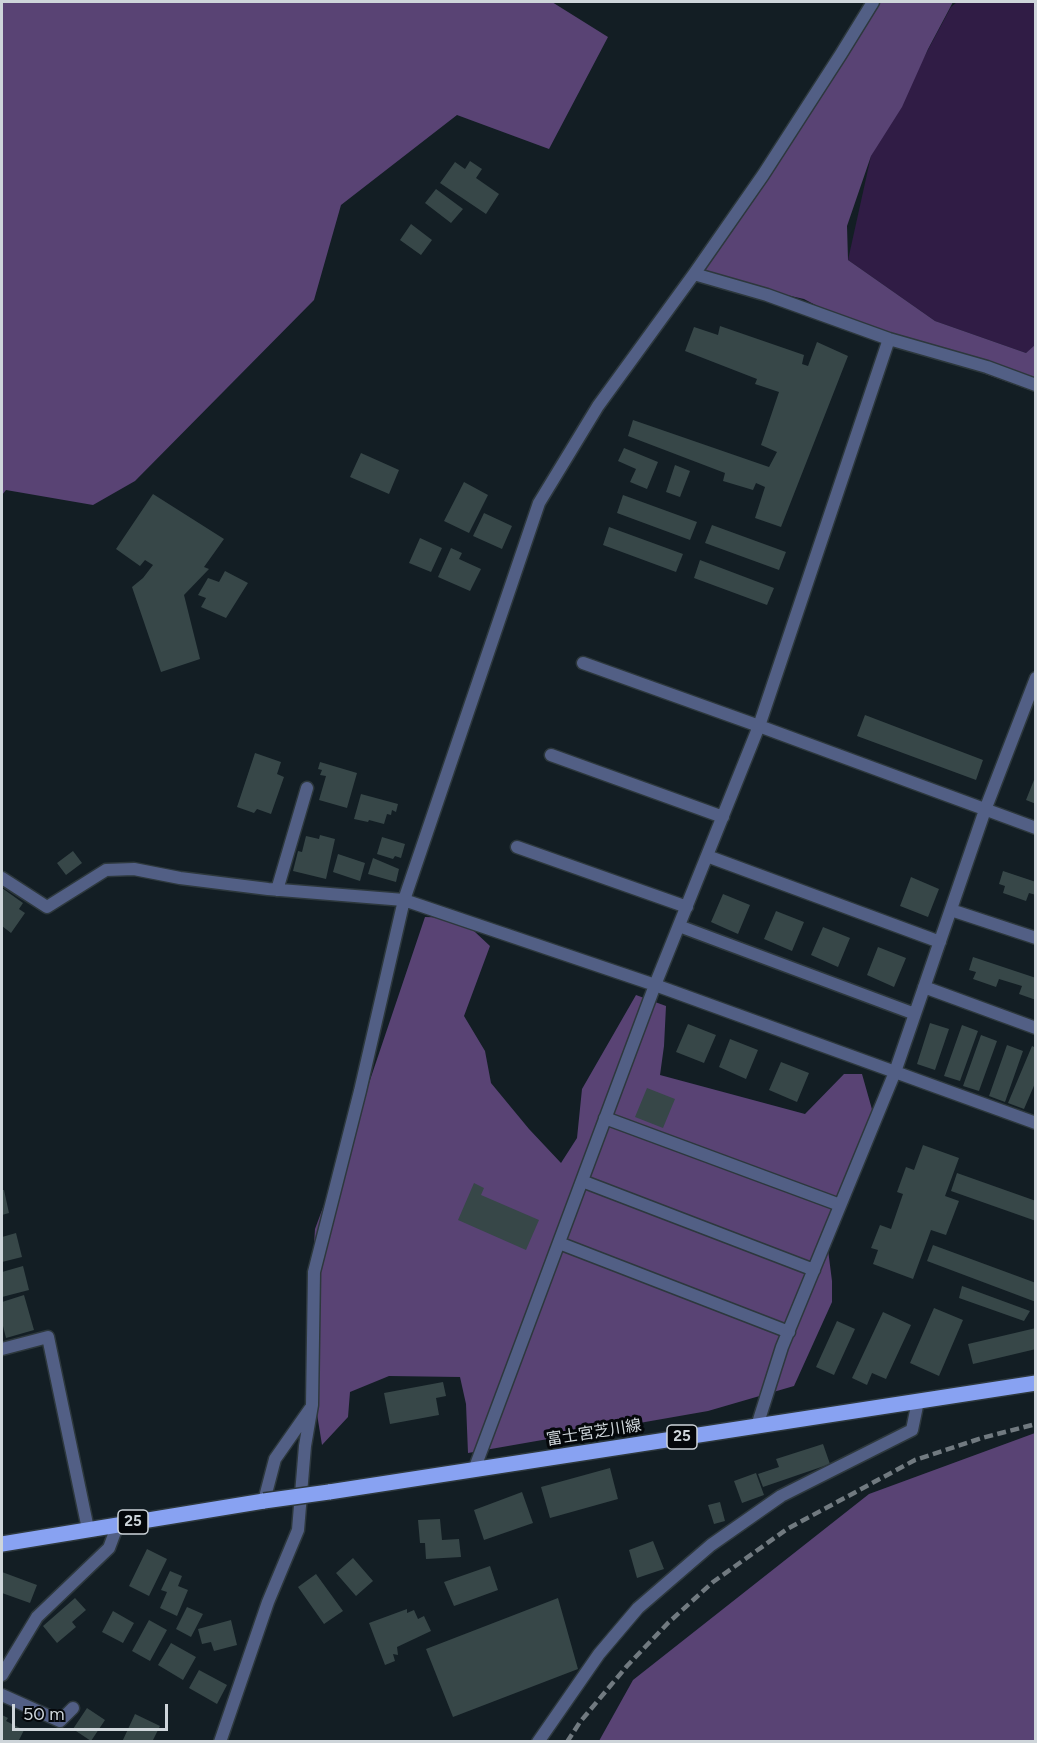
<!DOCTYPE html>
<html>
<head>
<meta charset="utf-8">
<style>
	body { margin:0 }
	#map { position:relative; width:1037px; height:1743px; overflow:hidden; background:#131e24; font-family:Figtree,sans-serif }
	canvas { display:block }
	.frame { position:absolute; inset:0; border:3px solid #ced5da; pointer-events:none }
	.scale { position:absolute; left:12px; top:1704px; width:156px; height:27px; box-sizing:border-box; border:3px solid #ced5da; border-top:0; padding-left:8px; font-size:18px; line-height:21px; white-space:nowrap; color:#ced5da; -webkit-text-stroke:4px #04070a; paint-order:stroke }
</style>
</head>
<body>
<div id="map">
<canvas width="1037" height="1743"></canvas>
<div class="frame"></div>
<div class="scale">50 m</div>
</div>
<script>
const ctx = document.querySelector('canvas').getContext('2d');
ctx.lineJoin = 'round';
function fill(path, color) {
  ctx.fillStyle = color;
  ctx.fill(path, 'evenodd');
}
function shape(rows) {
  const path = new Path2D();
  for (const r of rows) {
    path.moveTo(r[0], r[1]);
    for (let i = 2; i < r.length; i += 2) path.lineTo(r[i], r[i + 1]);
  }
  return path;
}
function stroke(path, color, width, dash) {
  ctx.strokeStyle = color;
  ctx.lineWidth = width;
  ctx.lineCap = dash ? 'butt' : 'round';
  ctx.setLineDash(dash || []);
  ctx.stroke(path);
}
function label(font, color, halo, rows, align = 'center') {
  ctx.font = font + ' Figtree,"Noto Sans JP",sans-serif';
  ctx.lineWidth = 6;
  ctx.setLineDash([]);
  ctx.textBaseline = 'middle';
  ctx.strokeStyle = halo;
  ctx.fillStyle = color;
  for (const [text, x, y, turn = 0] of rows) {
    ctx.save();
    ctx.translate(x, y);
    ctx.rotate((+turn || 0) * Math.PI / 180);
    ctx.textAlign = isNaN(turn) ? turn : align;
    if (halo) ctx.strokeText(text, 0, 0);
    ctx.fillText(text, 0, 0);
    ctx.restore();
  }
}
const green = shape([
	[957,2,1030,2,1035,3,1035,346,1026,353,935,321,848,260,871,156,951,7]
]);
const forest = shape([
	[2,2,552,2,608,37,549,149,457,115,341,205,314,300,135,481,93,505,6,490,2,495],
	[874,2,953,2,928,49,902,107,871,156,847,226,848,260,935,321,1026,353,1035,345,1035,392,863,330,804,299,694,274],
	[425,917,460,918,490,946,464,1016,485,1051,491,1083,529,1129,561,1163,577,1138,582,1089,636,995,666,1006,664,1046,660,1075,805,1114,844,1074,862,1074,875,1120,825,1226,832,1281,832,1302,794,1386,708,1411,468,1453,466,1404,460,1377,389,1376,350,1392,348,1417,322,1445,307,1352,315,1229,369,1083],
	[1035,1433,1035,1741,599,1741,633,1680,869,1494]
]);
const building = shape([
	[470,161,482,169,476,178,499,194,486,214,440,183,455,162,465,169],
	[436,189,463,209,451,223,425,203],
	[411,224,432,240,421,255,400,240],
	[720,326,804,355,802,364,808,366,817,342,848,356,781,527,755,518,765,487,756,483,753,490,723,481,725,473,628,436,633,420,769,467,777,452,761,445,779,392,755,384,757,379,685,351,694,327,718,335],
	[624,448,658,462,647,489,630,482,636,469,618,461],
	[361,453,399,470,389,494,350,477],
	[675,465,690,471,680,497,666,492],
	[464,482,488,495,469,533,444,521],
	[153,494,224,539,204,567,209,569,184,595,200,659,161,672,132,587,143,578,153,565,145,560,140,566,116,549],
	[623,495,697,522,690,540,617,513],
	[484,513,512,526,502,549,473,536],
	[712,525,786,552,779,570,705,543],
	[609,527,683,554,676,572,603,545],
	[420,538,442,548,431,572,409,563],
	[451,548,462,553,459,559,481,569,470,591,438,577],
	[700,560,774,588,767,605,694,578],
	[225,571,248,583,226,618,201,607,206,598,198,595,208,578,219,582],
	[865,715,983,760,976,780,857,736],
	[255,753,281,762,277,774,284,777,271,814,257,809,254,813,237,807],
	[320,762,357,773,347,808,319,800,326,776,320,775,322,770,318,769],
	[1034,780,1036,781,1036,804,1026,800],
	[361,794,398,804,396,812,392,810,391,815,387,814,384,824,369,820,368,822,354,819],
	[320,835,335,839,326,879,293,871,298,851,302,852,306,836,319,839],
	[382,837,405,844,401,858,395,856,393,859,377,854],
	[73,851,82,863,66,875,57,863],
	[338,854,365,863,360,881,333,872],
	[373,858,399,869,396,882,368,874],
	[1003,871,1036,882,1036,895,1029,893,1026,901,1003,893,1005,886,999,884],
	[911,877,939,889,928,917,900,906],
	[2,888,23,903,19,909,25,913,11,933,2,926],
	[723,894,750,905,738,934,711,922],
	[776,911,804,922,792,951,764,939],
	[823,927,850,938,838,967,811,955],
	[878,947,906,958,894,987,867,975],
	[973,957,1036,978,1036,1000,1019,994,1022,986,999,979,996,987,973,979,976,972,969,970],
	[930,1023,949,1029,935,1070,917,1064],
	[688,1024,716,1035,704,1063,676,1052],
	[962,1025,978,1031,960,1081,944,1076],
	[981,1035,997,1041,979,1091,963,1086],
	[730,1039,758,1050,746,1079,719,1067],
	[1007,1045,1023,1051,1005,1102,989,1096],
	[1032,1046,1036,1048,1036,1081,1024,1109,1008,1103],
	[781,1062,809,1073,797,1102,769,1090],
	[647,1088,675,1099,663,1128,635,1117],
	[923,1145,959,1158,945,1196,959,1201,946,1235,931,1230,913,1279,873,1264,878,1250,871,1248,880,1225,891,1229,903,1194,897,1192,906,1167,914,1170],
	[957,1173,1036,1201,1036,1221,951,1191],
	[474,1183,484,1188,481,1195,539,1220,526,1250,458,1220],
	[2,1190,4,1190,9,1213,2,1215],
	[16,1233,22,1257,2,1262,2,1237],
	[933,1245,1036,1283,1036,1302,927,1261],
	[23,1266,29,1290,2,1297,2,1272],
	[962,1286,1030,1311,1024,1321,959,1298],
	[24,1295,34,1330,6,1338,2,1322,2,1302],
	[934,1308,963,1320,939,1376,910,1363],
	[883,1312,911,1325,886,1379,872,1373,867,1385,852,1378],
	[837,1321,855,1329,834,1375,816,1367],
	[1036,1328,1036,1349,973,1364,968,1344],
	[443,1382,446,1396,436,1398,439,1415,390,1424,384,1393],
	[823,1444,830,1464,763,1487,758,1474,779,1467,776,1459],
	[610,1468,618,1499,550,1518,541,1487],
	[756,1473,764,1495,742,1503,734,1481],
	[522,1492,533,1523,484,1540,474,1510],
	[720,1502,725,1521,714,1524,708,1505],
	[440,1519,442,1540,459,1539,461,1557,426,1559,425,1543,420,1543,418,1520],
	[653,1541,664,1569,637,1578,629,1550],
	[147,1549,167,1559,149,1596,129,1586],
	[353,1558,373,1581,356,1596,336,1573],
	[490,1566,498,1590,454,1606,444,1582],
	[170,1571,182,1576,178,1586,188,1590,177,1616,160,1608,167,1592,161,1590],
	[2,1572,37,1585,30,1603,2,1593],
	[316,1574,343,1611,324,1624,298,1587],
	[75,1598,86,1610,72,1622,76,1627,57,1643,43,1626],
	[558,1598,578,1669,453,1717,426,1649],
	[187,1607,203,1614,191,1637,176,1629],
	[407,1609,407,1613,414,1610,418,1619,424,1616,431,1631,397,1647,398,1655,393,1654,395,1661,385,1665,369,1623],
	[113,1611,134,1623,123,1643,102,1632],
	[149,1620,167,1630,150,1661,132,1651],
	[231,1620,237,1645,214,1651,211,1642,202,1644,198,1629],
	[171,1643,196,1657,183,1680,158,1665],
	[199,1670,227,1685,217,1704,189,1688],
	[87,1708,105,1720,91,1741,73,1729],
	[135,1714,160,1726,152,1742,122,1742],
	[2,1715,8,1718,6,1721,24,1730,18,1742,7,1742,2,1739]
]);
const minor = shape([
	[694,274,767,295,889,339,987,367,1036,385],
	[583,663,759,726,1036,828],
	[551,755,723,817],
	[517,847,687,907],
	[707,856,940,942],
	[2,878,47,907,106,870,134,869,180,878,268,889,404,900,655,985,1036,1123],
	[277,890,307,788],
	[951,910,1036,938],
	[679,926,915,1014],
	[924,987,1036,1028],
	[605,1118,840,1205],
	[582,1181,814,1270],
	[559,1243,789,1332],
	[2,1349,48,1337,88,1529],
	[757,1426,782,1347,895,1072,985,810,1036,678],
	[474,1470,655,985,759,726,889,339],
	[264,1501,275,1459,310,1409],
	[2,1675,37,1617,109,1548,118,1524],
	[2,1695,60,1721,73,1708],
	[220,1742,268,1602,298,1530,305,1446,312,1405,314,1272,360,1091,404,900,539,503,598,406,694,274,763,175,841,54,873,2],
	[538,1742,599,1654,638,1608,711,1545,781,1496,912,1430,918,1401]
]);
const primary = shape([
	[329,1492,1036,1383],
	[2,1544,264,1501]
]);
const rail = shape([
	[567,1742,580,1722,627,1666,668,1623,713,1582,787,1529,915,1460,982,1438,1036,1424]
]);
const primaryBridge = shape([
	[264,1501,329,1492]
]);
const shields = [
	[682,1437,30],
	[133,1522,30]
];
const shieldNames = [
	["25",682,1437],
	["25",133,1522]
];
const streetNames = [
	["富士宮芝川線",594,1433,-9]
];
fill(green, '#301c45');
fill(forest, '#594374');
fill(building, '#374748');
stroke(minor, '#2d383d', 15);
stroke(primary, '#2d383d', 18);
stroke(minor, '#525f85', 12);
stroke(primary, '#88a2f2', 15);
stroke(rail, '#717a80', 4.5, [9, 4.5]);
stroke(primaryBridge, '#2d383d', 18, []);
stroke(primaryBridge, '#88a2f2', 15);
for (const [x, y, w] of shields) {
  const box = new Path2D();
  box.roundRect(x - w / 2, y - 12, w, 24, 4.5);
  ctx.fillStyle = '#04070a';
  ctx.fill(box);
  stroke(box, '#ced5da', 1.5);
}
label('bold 15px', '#ced5da', null, shieldNames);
label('16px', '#ced5da', '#04070a', streetNames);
</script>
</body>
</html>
